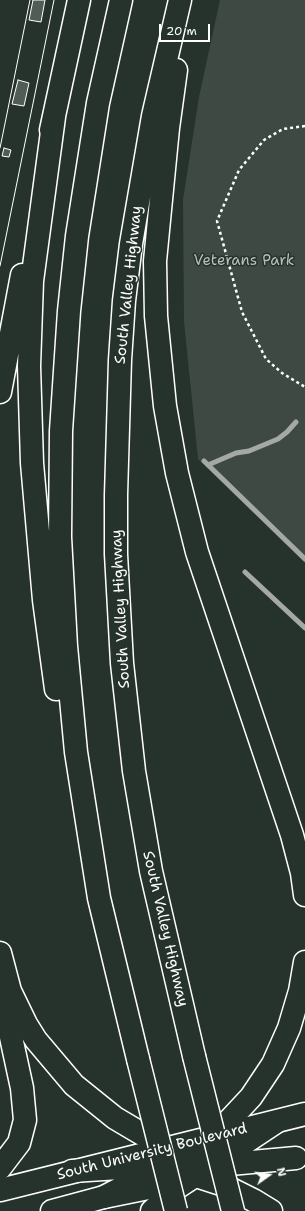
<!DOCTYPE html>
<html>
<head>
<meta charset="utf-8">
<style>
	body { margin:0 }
	#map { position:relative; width:305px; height:1211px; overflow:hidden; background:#26332d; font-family:"Shantell Sans",sans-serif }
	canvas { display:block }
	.north { position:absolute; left:249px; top:1155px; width:40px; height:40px; -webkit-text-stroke:3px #26332d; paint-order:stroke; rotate:76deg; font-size:11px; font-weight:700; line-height:16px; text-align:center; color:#fff }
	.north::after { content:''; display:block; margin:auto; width:14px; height:18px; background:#fff; clip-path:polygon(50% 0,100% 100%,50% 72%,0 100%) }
	.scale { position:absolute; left:159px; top:24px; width:51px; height:18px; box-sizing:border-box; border:2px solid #fff; border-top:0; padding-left:5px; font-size:12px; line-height:14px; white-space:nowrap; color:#fff; -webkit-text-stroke:3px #26332d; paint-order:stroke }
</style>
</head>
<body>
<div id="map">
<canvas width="305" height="1211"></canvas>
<div class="north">N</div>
<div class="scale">20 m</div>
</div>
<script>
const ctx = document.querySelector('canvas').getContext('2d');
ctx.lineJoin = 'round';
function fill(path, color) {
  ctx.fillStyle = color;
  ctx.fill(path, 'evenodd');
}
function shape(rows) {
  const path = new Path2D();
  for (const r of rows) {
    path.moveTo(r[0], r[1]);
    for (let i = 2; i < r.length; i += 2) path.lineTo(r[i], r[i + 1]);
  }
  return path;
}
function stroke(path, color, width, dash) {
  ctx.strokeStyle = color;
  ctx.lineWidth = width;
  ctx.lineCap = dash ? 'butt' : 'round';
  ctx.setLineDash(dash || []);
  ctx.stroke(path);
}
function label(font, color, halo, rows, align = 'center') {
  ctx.font = font + ' "Shantell Sans",sans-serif';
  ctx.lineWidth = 3;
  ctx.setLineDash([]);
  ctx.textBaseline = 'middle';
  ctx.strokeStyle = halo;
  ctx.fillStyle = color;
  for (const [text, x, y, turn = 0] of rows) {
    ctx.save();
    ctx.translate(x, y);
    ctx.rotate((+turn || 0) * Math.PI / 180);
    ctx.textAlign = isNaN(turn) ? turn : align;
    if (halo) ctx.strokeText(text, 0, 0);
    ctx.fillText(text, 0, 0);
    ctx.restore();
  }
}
const green = shape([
	[220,0,305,0,305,563,198,459,184,321,183,200,199,97]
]);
const stream = shape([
	[204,461,305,559],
	[208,465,236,453,249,451,278,439,287,432,296,422],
	[245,572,305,628]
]);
const building = shape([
	[33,0,45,0,41,22,29,20,33,0],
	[18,80,29,83,24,106,12,104,18,80],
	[4,148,11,150,9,157,2,156,4,148]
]);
const path = shape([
	[305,126,283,129,264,140,239,170,217,221,242,312,266,359,282,373,305,387]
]);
const primary = shape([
	[0,1190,305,1114],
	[52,1211,104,1197,188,1180]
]);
const highway = shape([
	[121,0,98,103,77,236,69,311,61,431,60,537,66,646,76,752,99,898,138,1059],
	[180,0,153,116,131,244,124,301,120,360,116,495,116,554,122,663,134,771,151,871,194,1056],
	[176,70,168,128,155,261,156,316,165,406,177,473,197,552,292,835,302,873,305,895],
	[54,117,32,281,29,366,32,463,44,600,56,689],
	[51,130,79,0],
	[0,392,22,275],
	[0,953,10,991,26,1024,36,1040,74,1085,115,1118,164,1147,196,1159,230,1164,296,1158],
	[0,1168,19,1143,25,1120,22,1088,1,991],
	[72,1171,135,1167,184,1172,221,1184,253,1200,271,1211],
	[104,1197,188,1154,222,1128,251,1097,273,1064,289,1028,300,991,305,962],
	[152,1211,178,1187,276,1122]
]);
const tram = shape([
	[0,148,30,0],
	[0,266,54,0]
]);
const highwayBridge = shape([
	[194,1056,233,1211],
	[138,1059,176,1211]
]);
const parkNames = [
	["Veterans Park",244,261]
];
const streetNames = [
	["South Valley Highway",129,285,-84],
	["South Valley Highway",121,609,-93],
	["South Valley Highway",165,929,77],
	["South University Boulevard",152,1152,-14]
];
fill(green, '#3e4944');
stroke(stream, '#a4a9a7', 5);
fill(building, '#515c57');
stroke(building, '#fff', 1);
stroke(primary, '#fff', 25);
stroke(highway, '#fff', 25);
stroke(path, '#fff', 2.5, [3, 3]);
stroke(primary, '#26332d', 22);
stroke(highway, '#26332d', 22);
stroke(tram, '#fff', 1);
stroke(highwayBridge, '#fff', 25, []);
stroke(highwayBridge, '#26332d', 22);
label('15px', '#bbbfbe', '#26332d', parkNames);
label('15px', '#fff', '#26332d', streetNames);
</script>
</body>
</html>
